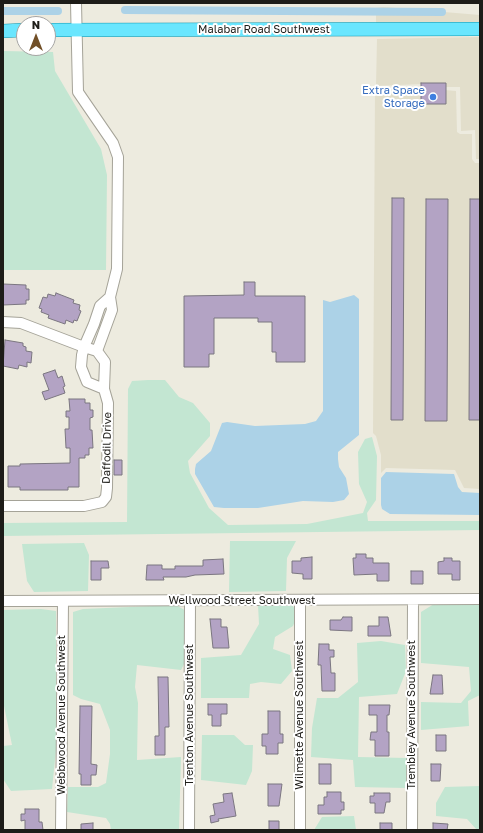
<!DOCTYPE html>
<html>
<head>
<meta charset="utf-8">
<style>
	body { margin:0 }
	#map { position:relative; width:483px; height:833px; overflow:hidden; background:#edebdf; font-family:"Golos Text",sans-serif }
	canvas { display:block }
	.frame { position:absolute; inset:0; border:4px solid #1d1c18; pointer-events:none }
	.north { position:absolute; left:16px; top:16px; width:40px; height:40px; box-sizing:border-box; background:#fff; border:1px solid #a5a4a3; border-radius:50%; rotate:0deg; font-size:11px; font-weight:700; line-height:16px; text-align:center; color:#1d1c18 }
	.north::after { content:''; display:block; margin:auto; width:14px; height:18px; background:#714f27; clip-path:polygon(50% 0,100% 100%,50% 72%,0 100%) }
</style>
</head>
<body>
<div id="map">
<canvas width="483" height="833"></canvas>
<div class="frame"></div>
<div class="north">N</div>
</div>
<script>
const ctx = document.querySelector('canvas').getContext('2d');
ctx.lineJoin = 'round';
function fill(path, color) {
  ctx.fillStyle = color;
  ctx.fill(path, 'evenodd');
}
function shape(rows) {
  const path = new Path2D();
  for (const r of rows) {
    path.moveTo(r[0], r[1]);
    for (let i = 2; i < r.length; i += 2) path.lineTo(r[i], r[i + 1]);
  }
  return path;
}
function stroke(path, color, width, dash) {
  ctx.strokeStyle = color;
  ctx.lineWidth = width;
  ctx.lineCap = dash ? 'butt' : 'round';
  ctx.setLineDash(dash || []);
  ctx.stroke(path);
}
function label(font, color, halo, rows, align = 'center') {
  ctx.font = font + ' "Golos Text",sans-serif';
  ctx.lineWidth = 4;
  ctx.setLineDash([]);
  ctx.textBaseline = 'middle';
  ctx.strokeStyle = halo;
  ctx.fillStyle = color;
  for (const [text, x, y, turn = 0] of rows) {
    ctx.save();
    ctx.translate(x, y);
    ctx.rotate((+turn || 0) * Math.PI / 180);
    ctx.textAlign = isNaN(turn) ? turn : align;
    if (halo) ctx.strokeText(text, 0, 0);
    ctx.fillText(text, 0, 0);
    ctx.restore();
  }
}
const built = shape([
	[384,7,480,15,480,25,376,25,376,8],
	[480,37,480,159,476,159,475,130,461,131,460,87,446,87,446,83,376,86,377,39],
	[423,88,456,91,457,132,460,134,472,134,472,159,475,163,480,163,480,489,464,488,455,470,386,468,381,473,381,455,376,436,373,433,375,90]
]);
const green = shape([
	[3,51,53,52,55,71,101,149,107,175,106,270,3,270],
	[148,380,165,380,179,397,193,403,210,423,210,436,188,461,190,473,209,508,228,525,307,524,363,513,367,502,359,484,358,452,365,439,372,437,377,456,376,500,367,513,368,521,480,521,480,530,3,536,3,523,127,522,128,389,132,381],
	[230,541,296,541,287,558,286,591,229,592],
	[84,543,89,555,88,591,34,592,27,581,22,544],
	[434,604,480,604,480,695,468,701,469,726,421,730,421,702,461,703,471,691,469,667,421,663,421,612],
	[176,605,186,611,187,658,181,670,137,665,135,687,138,703,137,760,181,757,179,830,111,830,110,824,106,818,67,812,68,787,98,787,106,783,110,754,110,730,100,704,81,699,73,695,73,612,83,609],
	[258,605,292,605,298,613,293,626,275,637,273,649,290,655,292,671,281,684,261,682,250,684,249,698,201,698,201,658,241,655,259,624],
	[41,609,56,611,56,750,52,789,11,791,3,779,3,746,12,745,3,701,3,610],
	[381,641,405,645,406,671,397,694,359,697,358,757,407,758,406,788,355,787,353,760,311,757,312,728,317,698,338,698,358,682,357,643],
	[202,735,234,735,245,745,253,745,252,771,246,785,201,780],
	[480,786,480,830,477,830,467,819,436,816,436,803,445,787],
	[354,816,356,830,314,830,322,817]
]);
const water = shape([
	[354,295,359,299,359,435,338,452,338,459,339,467,346,478,349,494,344,500,333,502,303,501,258,508,224,508,214,507,195,474,195,469,196,464,211,451,222,423,227,422,255,426,305,424,316,421,323,411,323,300,330,302],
	[386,472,454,474,458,487,462,492,480,493,480,515,390,514,382,509,381,505,381,478]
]);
const canal = shape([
	[125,10,442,12],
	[3,11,58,11]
]);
const building = shape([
	[421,83,446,83,446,104,421,104,421,83],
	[392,198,404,198,403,420,391,420,392,198],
	[426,199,448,199,447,421,425,421,426,199],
	[470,199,480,199,480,420,469,420,470,199],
	[244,282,255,282,255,296,305,296,305,362,276,362,276,352,272,352,272,322,258,322,258,318,214,318,214,354,209,354,209,367,184,367,184,296,244,295,244,282],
	[3,284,26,285,26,289,29,289,29,300,26,300,26,304,3,305,3,284],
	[56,293,74,300,73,303,80,305,79,310,81,311,77,321,74,320,73,323,66,320,65,324,48,318,49,315,41,312,42,309,39,308,43,297,47,298,48,294,55,296,56,293],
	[5,340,23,343,23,346,26,347,26,351,32,352,31,363,27,362,27,367,19,365,18,369,3,366,5,340],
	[55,370,58,378,62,376,65,386,63,387,65,393,45,400,42,392,49,390,43,374,55,370],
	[69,399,85,399,85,403,90,403,90,410,93,410,93,417,90,418,90,430,92,430,93,448,89,448,89,455,85,455,85,458,79,458,79,487,68,487,68,490,20,490,20,487,8,487,8,466,20,466,20,464,70,463,70,448,66,448,65,429,69,429,69,417,66,417,66,411,70,411,69,399],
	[114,460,122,460,122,475,114,475,114,460],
	[356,554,366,554,366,558,373,558,373,563,389,563,389,581,377,581,377,574,354,575,353,558,356,558,356,554],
	[312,557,312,579,303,579,303,574,292,573,292,561,301,561,301,558,312,557],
	[444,558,452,558,452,561,460,561,460,580,452,580,452,574,438,574,438,562,444,561,444,558],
	[223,559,224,574,195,575,186,577,163,577,164,580,146,580,147,565,162,565,162,569,175,569,175,566,203,566,203,560,223,559],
	[91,561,108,561,109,568,101,568,101,580,91,580,91,561],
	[411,571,423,571,423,584,411,584,411,571],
	[343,617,352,617,352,631,330,630,330,620,341,620,343,617],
	[379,617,388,617,391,636,368,636,368,626,379,626,379,617],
	[210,619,221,619,221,627,227,627,229,648,213,648,210,619],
	[319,644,329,644,329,650,334,650,334,657,330,657,331,673,335,673,335,691,322,691,321,665,318,665,319,644],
	[433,675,442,675,443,694,430,694,433,675],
	[158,677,168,677,169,727,165,727,165,755,155,755,155,736,159,736,158,677],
	[208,704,227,704,227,714,221,714,221,726,212,726,212,715,208,715,208,704],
	[369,705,390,705,389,715,387,715,387,732,389,732,389,756,375,756,375,740,370,740,371,732,377,732,377,715,369,715,369,705],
	[80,706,92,706,91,764,97,765,96,775,91,775,91,785,81,785,81,774,79,774,80,706],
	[268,711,280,711,280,734,283,734,283,743,278,743,278,754,266,754,266,746,262,746,262,734,268,734,268,711],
	[436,735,446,735,446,751,436,751,436,735],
	[319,764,331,764,331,784,319,784,319,764],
	[431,764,441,764,440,781,431,781,431,764],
	[268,784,282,784,279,806,268,806,268,784],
	[327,792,341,792,341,802,344,802,344,810,341,810,341,814,318,814,318,805,324,805,324,797,327,797,327,792],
	[232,793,236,816,218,819,219,821,211,823,210,816,215,815,213,804,224,802,223,794,232,793],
	[374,793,390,793,390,802,386,802,384,813,375,813,375,803,370,803,370,796,374,796,374,793],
	[25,809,39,809,39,822,42,822,43,830,25,830,25,820,21,821,21,814,25,814,25,809],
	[269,821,279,821,279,830,269,830,269,821],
	[93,823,93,830,81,830,81,824,93,823],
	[380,823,392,823,392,830,380,830,380,823],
	[433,823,448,824,447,830,433,830,433,823]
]);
const minor = shape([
	[76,3,78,92,113,143,118,157,117,269,110,297,112,310,97,351],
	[3,322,21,323,84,347,97,351,105,362,104,389,87,382,81,367,82,355,84,347,94,324,100,306,110,297],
	[3,506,84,506,102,502,106,497,107,488,108,403,104,389],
	[3,601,480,599],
	[61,830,63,601],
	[189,830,190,601],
	[300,830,300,601],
	[412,830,413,600]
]);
const major = shape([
	[48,30,480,29],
	[3,31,24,30]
]);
const markers = [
	[433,97,4,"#3f7fe0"]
];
const streetNames = [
	["Malabar Road Southwest",264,30],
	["Daffodil Drive",107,448,-89],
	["Wellwood Street Southwest",242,601],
	["Webbwood Avenue Southwest",62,715,-90],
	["Trenton Avenue Southwest",190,715,-90],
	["Wilmette Avenue Southwest",300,715,-90],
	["Trembley Avenue Southwest",412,715,-90]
];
const shopNames = [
	["Extra Space",425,91],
	["Storage",425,104]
];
fill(built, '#e2decb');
fill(green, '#c3e6d2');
fill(water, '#acd2e7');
stroke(canal, '#acd2e7', 8);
fill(building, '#b3a3c4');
stroke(building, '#7b7680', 1);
stroke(minor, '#a5a398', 12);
stroke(major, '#0e95ad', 14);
stroke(minor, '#fff', 10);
stroke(major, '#6ae6fe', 13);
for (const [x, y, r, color] of markers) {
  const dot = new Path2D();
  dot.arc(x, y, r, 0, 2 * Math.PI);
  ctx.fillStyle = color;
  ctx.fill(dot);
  stroke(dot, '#fff', 1.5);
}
label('11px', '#1d1c18', '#fff', streetNames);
label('11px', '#366cbe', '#fff', shopNames, 'right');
</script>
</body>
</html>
